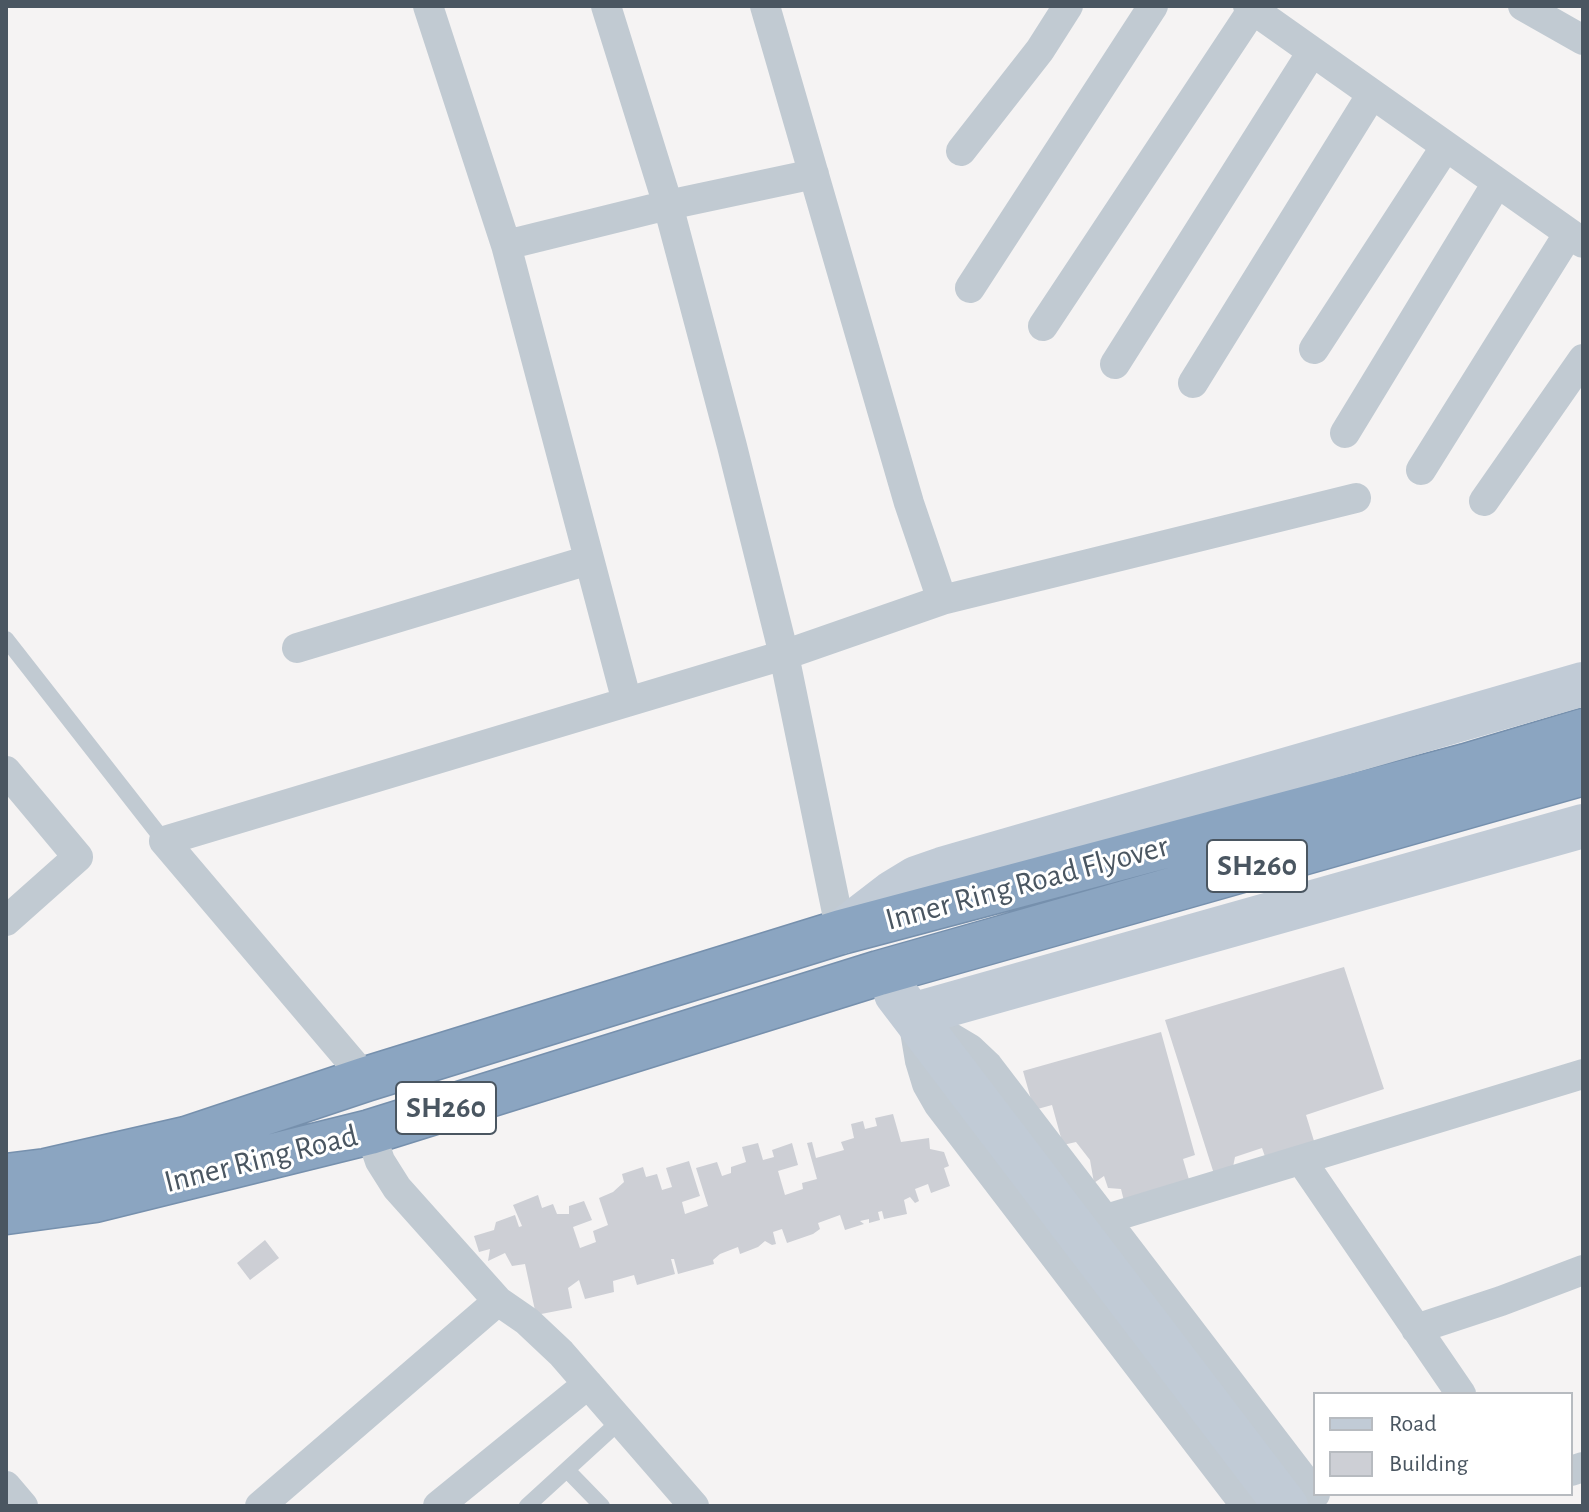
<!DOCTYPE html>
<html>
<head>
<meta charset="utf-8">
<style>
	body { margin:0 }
	#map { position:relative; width:1589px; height:1512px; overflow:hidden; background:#f5f3f3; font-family:"Alegreya Sans",sans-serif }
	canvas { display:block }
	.frame { position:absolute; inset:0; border:8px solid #4a5661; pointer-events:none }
	.legend { position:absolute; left:1313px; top:1392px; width:260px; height:104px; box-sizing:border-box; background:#fff; border:2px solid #b7bbc0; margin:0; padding:10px 14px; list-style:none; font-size:24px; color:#4a5661 }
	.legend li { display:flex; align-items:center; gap:16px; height:40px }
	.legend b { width:40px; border:2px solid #b7bbc0 }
</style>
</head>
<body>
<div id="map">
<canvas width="1589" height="1512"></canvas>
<div class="frame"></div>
<ul class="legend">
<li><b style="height:10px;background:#c1cbd6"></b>Road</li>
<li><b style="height:22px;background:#cdcfd5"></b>Building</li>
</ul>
</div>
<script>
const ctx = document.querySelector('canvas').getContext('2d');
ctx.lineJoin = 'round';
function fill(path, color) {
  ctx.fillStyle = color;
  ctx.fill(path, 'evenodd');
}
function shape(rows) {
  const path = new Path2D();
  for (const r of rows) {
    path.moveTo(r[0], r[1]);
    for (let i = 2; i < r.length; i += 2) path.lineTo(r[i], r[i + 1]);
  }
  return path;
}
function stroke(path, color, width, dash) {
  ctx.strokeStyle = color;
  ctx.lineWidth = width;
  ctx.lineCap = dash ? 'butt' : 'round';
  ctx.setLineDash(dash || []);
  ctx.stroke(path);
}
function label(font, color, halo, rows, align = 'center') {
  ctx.font = font + ' "Alegreya Sans",sans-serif';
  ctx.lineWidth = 6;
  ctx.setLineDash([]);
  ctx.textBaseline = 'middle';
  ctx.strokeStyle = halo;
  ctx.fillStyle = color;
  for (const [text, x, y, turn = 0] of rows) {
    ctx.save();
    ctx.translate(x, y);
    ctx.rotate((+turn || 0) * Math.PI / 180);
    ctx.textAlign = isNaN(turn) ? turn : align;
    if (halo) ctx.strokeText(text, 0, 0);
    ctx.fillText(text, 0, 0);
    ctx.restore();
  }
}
const building = shape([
	[1344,967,1384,1089,1306,1115,1314,1141,1269,1168,1262,1148,1235,1157,1233,1167,1214,1174,1165,1020],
	[1161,1032,1195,1155,1183,1159,1190,1183,1124,1201,1121,1189,1108,1188,1104,1176,1094,1183,1090,1160,1076,1142,1063,1145,1052,1105,1034,1110,1023,1071],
	[893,1114,901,1142,929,1138,930,1149,944,1152,949,1166,944,1168,950,1186,931,1193,928,1184,915,1189,919,1201,915,1203,910,1197,904,1200,907,1214,884,1219,882,1211,878,1212,880,1220,869,1223,869,1219,860,1221,864,1224,845,1230,840,1215,818,1223,820,1229,813,1234,787,1243,782,1229,773,1232,776,1244,772,1245,765,1241,758,1247,740,1254,738,1247,720,1254,713,1260,714,1264,678,1274,674,1259,671,1259,675,1274,637,1285,634,1275,613,1281,614,1292,585,1299,579,1280,568,1288,572,1308,536,1315,525,1264,512,1266,505,1253,488,1261,490,1249,479,1252,474,1236,494,1230,496,1222,515,1215,519,1227,522,1226,513,1205,538,1195,542,1208,553,1204,557,1214,569,1214,569,1206,584,1201,592,1220,573,1227,580,1248,596,1242,593,1231,608,1225,599,1198,613,1192,624,1182,622,1174,643,1167,646,1177,657,1174,662,1190,672,1187,666,1168,689,1161,700,1196,682,1202,685,1214,708,1206,696,1168,717,1162,722,1176,731,1173,731,1167,746,1162,742,1147,758,1143,763,1160,774,1157,772,1150,792,1143,798,1165,778,1171,785,1195,803,1189,802,1183,817,1179,807,1143,812,1142,816,1158,844,1150,841,1142,854,1138,851,1124,863,1121,865,1129,877,1126,875,1118],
	[265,1240,279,1258,250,1280,237,1263]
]);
const lane = shape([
	[6,639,164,841],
	[567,1470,602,1506],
	[527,1506,620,1421]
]);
const street = shape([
	[428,6,506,245],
	[606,6,668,205,732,446,784,655,841,932],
	[765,6,909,503,942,600],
	[1248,6,1583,243],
	[1523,6,1583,40],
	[961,151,1040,50,1068,6],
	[970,288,1153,6],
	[1043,326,1253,9],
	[1314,349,1446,146],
	[1115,364,1312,52],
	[1193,383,1372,94],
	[1345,433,1497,183],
	[1421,470,1569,233],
	[1484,501,1583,359],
	[297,648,589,560],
	[627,702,506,245,668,205,814,174],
	[6,771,78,857,6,921],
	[928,1024,970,1049,988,1066,1315,1494],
	[914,1025,920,1061,927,1084,939,1105,1246,1506],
	[366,1079,164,841,784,655,942,600,1356,498],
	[370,1132,380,1161,397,1188,498,1301,527,1321,561,1353,694,1506],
	[1301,1160,1461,1394],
	[1106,1219,1583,1074],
	[1416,1329,1501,1301,1583,1270],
	[1571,1471,1583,1467],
	[6,1486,23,1506],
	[260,1506,498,1301],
	[438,1506,588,1384]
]);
const secondary = shape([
	[841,932,893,892,916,878,942,869,1583,684],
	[896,994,1286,1506],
	[912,1015,1583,826]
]);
const highway = shape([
	[6,1176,46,1171,186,1139,366,1079,841,932,1466,766,1583,731],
	[6,1212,95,1200,370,1132,879,973,1583,773]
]);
const shields = [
	[1257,866,100],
	[446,1108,100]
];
const shieldNames = [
	["SH260",1257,866],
	["SH260",446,1108]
];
const streetNames = [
	["Inner Ring Road Flyover",1027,883,-15],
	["Inner Ring Road",261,1159,-14]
];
fill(building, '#cdcfd5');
stroke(highway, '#7690ad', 47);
stroke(lane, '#c1cad2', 16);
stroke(street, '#c1cad2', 30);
stroke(secondary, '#c1cbd6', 44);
stroke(highway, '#8ba5c1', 44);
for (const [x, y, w] of shields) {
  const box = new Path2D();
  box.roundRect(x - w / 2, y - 26, w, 52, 6);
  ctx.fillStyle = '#fff';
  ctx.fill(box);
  stroke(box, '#4a5661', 2);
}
label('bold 30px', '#4a5661', null, shieldNames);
label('32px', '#4a5661', '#fff', streetNames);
</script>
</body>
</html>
